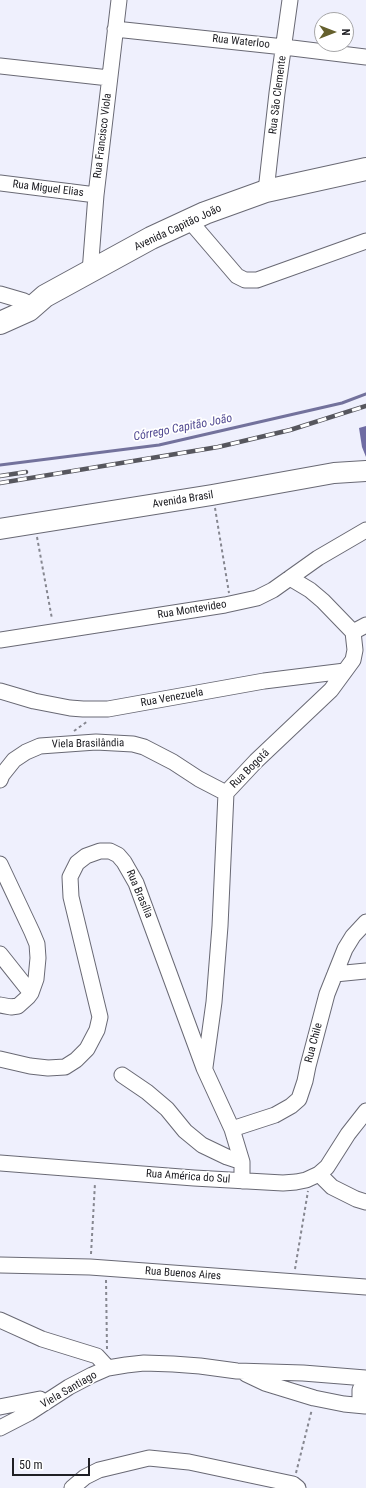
<!DOCTYPE html>
<html>
<head>
<meta charset="utf-8">
<style>
	body { margin:0 }
	#map { position:relative; width:366px; height:1488px; overflow:hidden; background:#eff0fd; font-family:"Roboto Condensed",sans-serif }
	canvas { display:block }
	.north { position:absolute; left:314px; top:12px; width:40px; height:40px; box-sizing:border-box; background:#fff; border:1px solid #a6a6a8; border-radius:50%; rotate:90deg; font-size:11px; font-weight:700; line-height:16px; text-align:center; color:#202025 }
	.north::after { content:''; display:block; margin:auto; width:14px; height:18px; background:#65602d; clip-path:polygon(50% 0,100% 100%,50% 72%,0 100%) }
	.scale { position:absolute; left:12px; top:1458px; width:78px; height:18px; box-sizing:border-box; border:2px solid #202025; border-top:0; padding-left:5px; font-size:12px; line-height:14px; white-space:nowrap; color:#202025; -webkit-text-stroke:3px #fff; paint-order:stroke }
</style>
</head>
<body>
<div id="map">
<canvas width="366" height="1488"></canvas>
<div class="north">N</div>
<div class="scale">50 m</div>
</div>
<script>
const ctx = document.querySelector('canvas').getContext('2d');
ctx.lineJoin = 'round';
function shape(rows) {
  const path = new Path2D();
  for (const r of rows) {
    path.moveTo(r[0], r[1]);
    for (let i = 2; i < r.length; i += 2) path.lineTo(r[i], r[i + 1]);
  }
  return path;
}
function stroke(path, color, width, dash) {
  ctx.strokeStyle = color;
  ctx.lineWidth = width;
  ctx.lineCap = dash ? 'butt' : 'round';
  ctx.setLineDash(dash || []);
  ctx.stroke(path);
}
function fill(path, color) {
  ctx.fillStyle = color;
  ctx.fill(path, 'evenodd');
}
function label(font, color, halo, rows, align = 'center') {
  ctx.font = font + ' "Roboto Condensed",sans-serif';
  ctx.lineWidth = 3.5;
  ctx.setLineDash([]);
  ctx.textBaseline = 'middle';
  ctx.strokeStyle = halo;
  ctx.fillStyle = color;
  for (const [text, x, y, turn = 0] of rows) {
    ctx.save();
    ctx.translate(x, y);
    ctx.rotate((+turn || 0) * Math.PI / 180);
    ctx.textAlign = isNaN(turn) ? turn : align;
    if (halo) ctx.strokeText(text, 0, 0);
    ctx.fillText(text, 0, 0);
    ctx.restore();
  }
}
const stream = shape([
	[0,465,159,445,342,403,366,394]
]);
const building = shape([
	[366,426,366,457,362,447,359,428]
]);
const path = shape([
	[215,508,229,593],
	[37,537,52,619],
	[74,731,88,721],
	[91,1254,95,1183],
	[295,1269,308,1191],
	[106,1280,107,1349],
	[296,1473,312,1409]
]);
const minor = shape([
	[115,29,284,47,366,57],
	[0,66,109,78],
	[0,183,96,195],
	[266,191,277,93,290,0],
	[189,220,237,276,245,280,257,280,366,241],
	[90,272,96,195,119,0],
	[0,294,24,301,29,310],
	[353,632,366,625],
	[0,640,225,605,257,598,273,590,318,558,366,530],
	[0,691,34,701,70,708,83,709,108,709,264,681,345,671],
	[0,780,2,775,14,760,26,752,40,746,96,742,133,744,144,747,173,762,199,779,226,793],
	[0,864,32,932,37,944,38,958,36,979,31,993,28,997,18,1006,11,1007,0,1005],
	[0,954,31,993],
	[335,974,366,971],
	[0,1059,30,1066,48,1068,65,1067,76,1060,87,1049,97,1030,100,1017,71,897,70,877,77,863,86,856,100,851,110,851,118,855,124,862,136,883,204,1068,232,1129,242,1162,242,1181],
	[205,1067,214,1002,220,926,226,793,256,761,331,690,353,660,355,650,353,632,323,601,310,590,290,578],
	[122,1075,147,1092,167,1109,185,1131,202,1145,227,1157,242,1162],
	[232,1129,275,1115,291,1106,299,1099,305,1081,308,1066,327,994,345,949,353,936,366,922],
	[0,1163,194,1178,283,1183,296,1182,306,1180,319,1174,327,1167,348,1134,366,1111],
	[319,1174,332,1187,356,1199,366,1202],
	[0,1265,90,1267,366,1287],
	[0,1320,42,1339,97,1356,108,1368],
	[246,1374,265,1383,314,1398,344,1404,365,1406],
	[366,1380,363,1383,360,1390,360,1397,366,1406],
	[0,1407,40,1399,45,1403],
	[0,1428,29,1413,69,1387,92,1375,108,1368,126,1365,144,1363,173,1364,200,1366,237,1371,303,1373,366,1378],
	[72,1488,85,1477,99,1470,149,1458,189,1462,293,1484,298,1488]
]);
const major = shape([
	[0,529,212,495,334,473,366,471]
]);
const highway = shape([
	[0,323,29,310,45,296,151,238,205,213,266,191,366,169]
]);
const rail = shape([
	[0,476,26,472],
	[0,483,218,447,290,430,366,406]
]);
const streetNames = [
	["Rua Waterloo",241,42,6],
	["Rua São Clemente",278,95,-83],
	["Rua Francisco Viola",103,136,-83],
	["Rua Miguel Elias",48,189,7],
	["Avenida Capitão João",178,228,-25],
	["Avenida Brasil",183,500,-9],
	["Rua Montevideo",192,610,-9],
	["Rua Venezuela",172,698,-10],
	["Viela Brasilândia",88,744,-1],
	["Rua Bogotá",250,769,-45],
	["Rua Brasília",139,894,67],
	["Rua Chile",314,1043,-75],
	["Rua América do Sul",188,1177,4],
	["Rua Buenos Aires",183,1274,4],
	["Viela Santiago",69,1390,-30]
];
const waterNames = [
	["Córrego Capitão João",183,428,-11]
];
stroke(stream, '#73729c', 3);
fill(building, '#6f6ca3');
stroke(minor, '#696974', 17);
stroke(major, '#696974', 22);
stroke(highway, '#696974', 24);
stroke(path, '#868790', 2, [3, 3]);
stroke(minor, '#fff', 15);
stroke(major, '#fff', 20);
stroke(highway, '#fff', 22);
stroke(rail, '#57575e', 4.5);
stroke(rail, '#fff', 3, [9]);
label('11px', '#202025', '#fff', streetNames);
label('italic 12px', '#504991', '#fff', waterNames);
</script>
</body>
</html>
